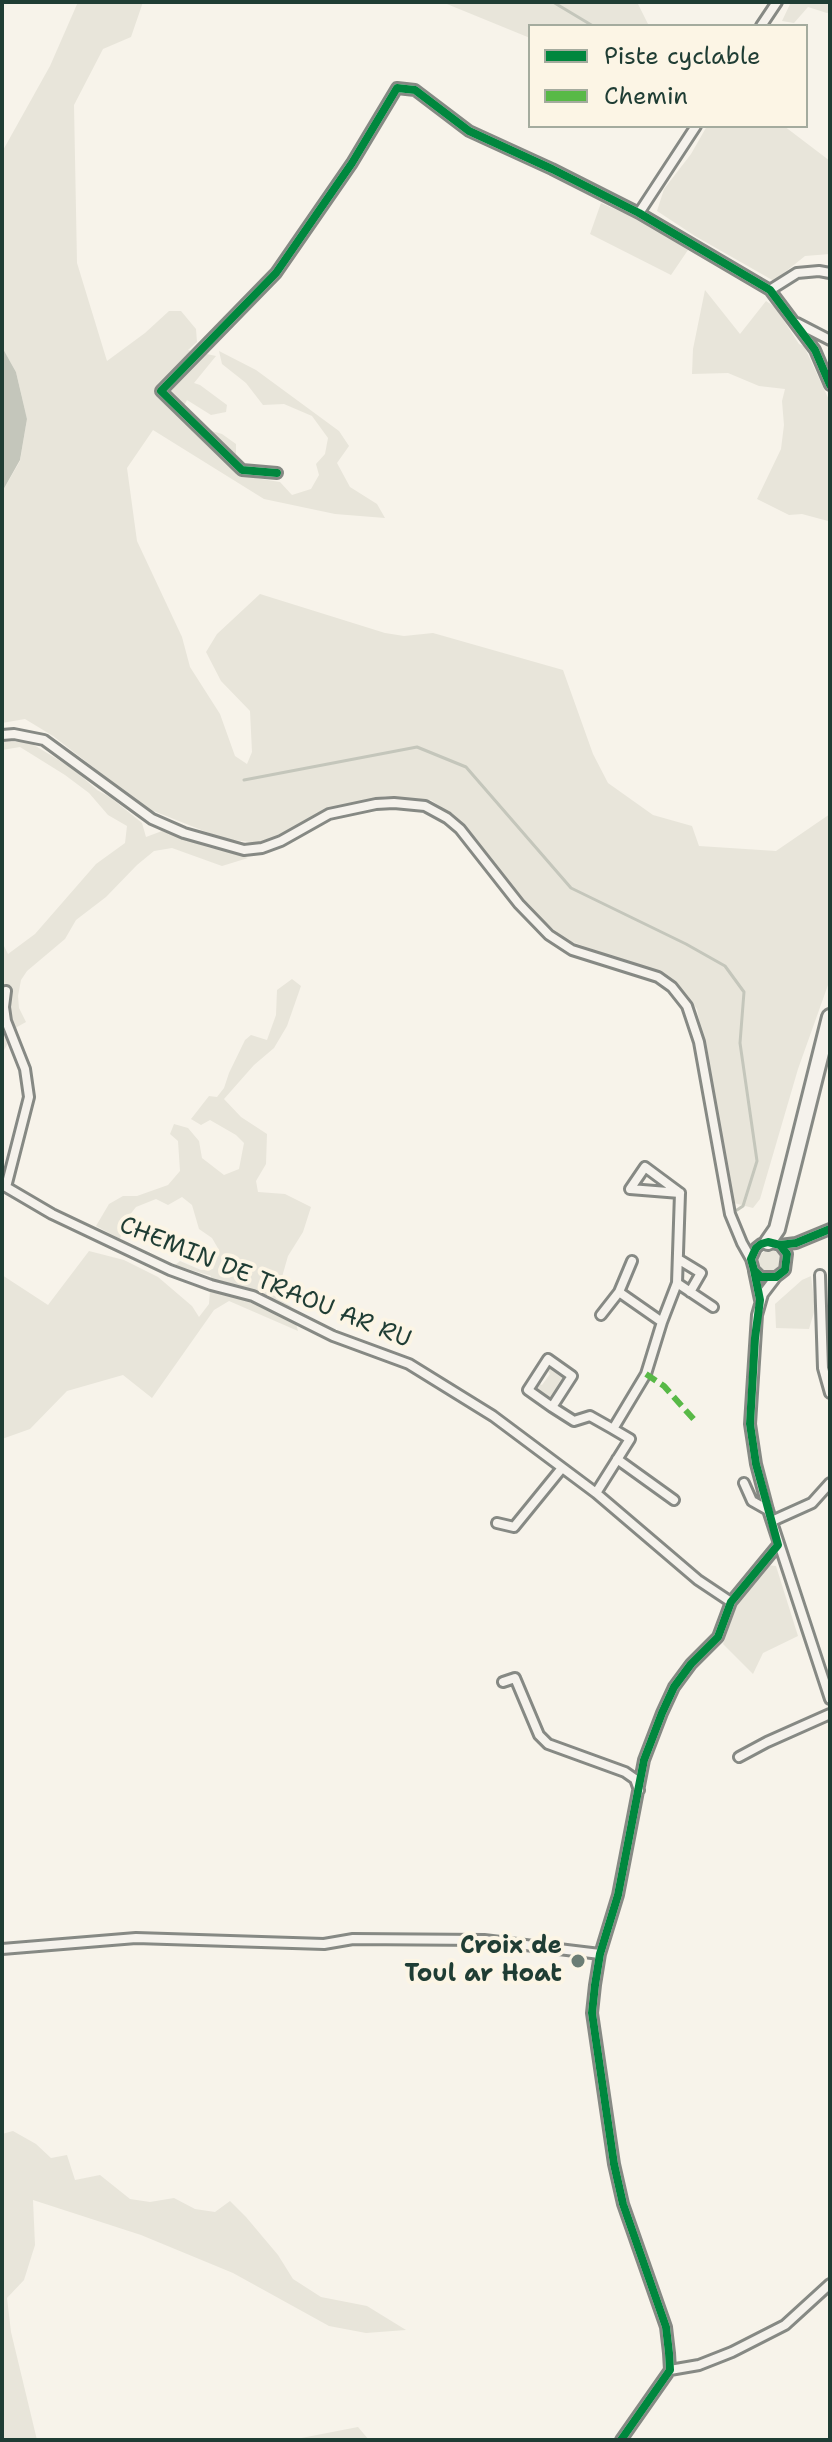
<!DOCTYPE html>
<html>
<head>
<meta charset="utf-8">
<style>
	body { margin:0 }
	#map { position:relative; width:832px; height:2442px; overflow:hidden; background:#f7f3ea; font-family:"Shantell Sans",sans-serif }
	canvas { display:block }
	.frame { position:absolute; inset:0; border:4px solid #1f3d34; pointer-events:none }
	.legend { position:absolute; left:528px; top:24px; width:280px; height:104px; box-sizing:border-box; background:#fcf5e5; border:2px solid #a4ab9e; margin:0; padding:10px 14px; list-style:none; font-size:24px; color:#1f3d34 }
	.legend li { display:flex; align-items:center; gap:16px; height:40px }
	.legend b { width:40px; border:2px solid #a4ab9e }
</style>
</head>
<body>
<div id="map">
<canvas width="832" height="2442"></canvas>
<div class="frame"></div>
<ul class="legend">
<li><b style="height:10px;background:#00873e"></b>Piste cyclable</li>
<li><b style="height:10px;background:#58b947"></b>Chemin</li>
</ul>
</div>
<script>
const ctx = document.querySelector('canvas').getContext('2d');
ctx.lineJoin = 'round';
function fill(path, color) {
  ctx.fillStyle = color;
  ctx.fill(path, 'evenodd');
}
function shape(rows) {
  const path = new Path2D();
  for (const r of rows) {
    if (r.length === 3) {
      path.moveTo(r[0] + r[2], r[1]);
      path.arc(r[0], r[1], r[2], 0, 2 * Math.PI);
      continue;
    }
    path.moveTo(r[0], r[1]);
    for (let i = 2; i < r.length; i += 2) path.lineTo(r[i], r[i + 1]);
  }
  return path;
}
function stroke(path, color, width, dash) {
  ctx.strokeStyle = color;
  ctx.lineWidth = width;
  ctx.lineCap = dash ? 'butt' : 'round';
  ctx.setLineDash(dash || []);
  ctx.stroke(path);
}
function label(font, color, halo, rows, align = 'center') {
  ctx.font = font + ' "Shantell Sans",sans-serif';
  ctx.lineWidth = 8;
  ctx.setLineDash([]);
  ctx.textBaseline = 'middle';
  ctx.strokeStyle = halo;
  ctx.fillStyle = color;
  for (const [text, x, y, turn = 0] of rows) {
    ctx.save();
    ctx.translate(x, y);
    ctx.rotate((+turn || 0) * Math.PI / 180);
    ctx.textAlign = isNaN(turn) ? turn : align;
    if (halo) ctx.strokeText(text, 0, 0);
    ctx.fillText(text, 0, 0);
    ctx.restore();
  }
}
const green = shape([
	[78,2,143,2,131,37,103,49,74,105,77,263,107,361,145,333,169,311,181,311,196,329,197,342,188,350,216,356,194,383,200,385,227,405,226,412,211,415,187,400,179,415,184,423,222,434,236,444,236,475,280,482,292,495,311,489,319,475,316,464,325,454,328,438,312,416,284,404,263,405,246,383,222,364,219,351,256,370,339,431,349,446,337,463,350,487,377,504,385,518,335,514,264,499,153,430,127,468,137,541,182,637,190,667,220,714,235,756,247,764,252,752,250,711,221,681,206,652,217,634,260,594,385,633,404,636,433,633,563,670,593,754,608,783,653,815,692,826,699,846,776,851,830,814,830,960,828,985,798,1069,760,1199,753,1208,734,1203,697,1009,669,977,567,940,540,918,496,869,463,823,431,800,385,796,322,812,280,835,259,843,224,839,146,808,53,736,25,719,2,723,2,492,20,461,27,419,16,372,2,347,2,152,50,66],
	[442,2,637,2,649,26,530,26,530,38],
	[791,2,830,2,830,12,827,13,808,7,794,23,782,21],
	[707,126,784,126,830,161,830,254,805,256,774,281,695,236,657,211,664,189,691,154],
	[601,203,638,219,688,250,671,275,590,234],
	[705,290,740,334,766,301,775,307,799,344,804,346,830,402,830,524,828,521,802,514,789,515,757,499,781,449,784,425,782,401,785,389,759,386,728,373,692,374,693,349],
	[2,742,29,742,72,768,97,790,110,797,142,823,146,837,162,831,210,848,229,851,248,858,222,866,172,848,154,851,137,865,106,897,76,920,65,939,27,971,21,980,18,996,19,1008,26,1022,17,1027,3,1052,2,942,8,954,35,934,96,864,125,843,127,826,108,815,89,793,65,775,20,747,2,750],
	[292,979,301,986,287,1026,274,1048,254,1065,224,1099,241,1117,267,1134,266,1164,256,1181,258,1192,285,1194,311,1207,303,1232,288,1256,276,1298,291,1306,298,1331,229,1301,214,1310,152,1398,123,1375,67,1391,30,1429,2,1439,2,1275,48,1305,89,1251,124,1260,158,1277,192,1306,199,1317,209,1304,211,1276,175,1265,180,1261,201,1270,213,1269,219,1250,212,1238,199,1229,192,1205,182,1197,168,1205,156,1199,136,1207,125,1221,120,1239,96,1226,109,1204,123,1196,137,1196,168,1185,180,1171,178,1141,170,1134,174,1124,188,1128,199,1141,202,1158,224,1175,239,1169,244,1143,236,1135,210,1120,201,1125,191,1119,209,1096,217,1097,224,1088,229,1073,245,1040,251,1035,267,1040,276,1015,277,990],
	[770,1261,11],
	[811,1276,815,1309,809,1329,776,1328,775,1304,802,1280],
	[552,1367,566,1378,553,1399,549,1400,535,1391,534,1387,536,1381,542,1385,550,1374,546,1368],
	[766,1565,776,1566,798,1636,763,1653,753,1674,723,1644,738,1602],
	[13,2131,36,2144,51,2158,67,2155,75,2180,100,2175,130,2199,150,2202,174,2198,195,2209,215,2212,230,2201,246,2217,278,2255,293,2279,321,2297,367,2306,406,2330,366,2333,329,2326,233,2273,141,2235,33,2200,35,2245,24,2280,7,2298,11,2332,37,2440,2,2440,2,2134],
	[358,2427,369,2440,291,2440]
]);
const water = shape([
	[2,347,16,372,27,419,20,460,2,492]
]);
const stream = shape([
	[553,2,593,26],
	[244,780,417,747,466,767,571,888,686,944,725,966,744,992,740,1043,757,1161,743,1206,737,1210]
]);
const street = shape([
	[761,26,777,2],
	[639,213,696,126],
	[770,290,797,273,819,271,830,273],
	[797,323,830,340],
	[277,473,242,470,161,391,276,273,352,163,397,88,415,90,469,131,552,169,639,213,770,290,815,350,830,385],
	[2,735,14,734,44,740,152,819,184,833,244,850,262,848,281,841,329,814,376,804,394,803,425,806,447,818,460,829,519,904,549,935,572,950,658,977,672,987,687,1006,699,1042,730,1214,742,1243,751,1259],
	[6,1187,52,1214,170,1270,211,1285,253,1296,333,1336,409,1364,493,1416,596,1493,698,1580,731,1602],
	[6,1187,29,1097,25,1069,6,1021,4,1007,6,991],
	[780,1245,787,1254,785,1270,776,1277,761,1277,754,1270,751,1259,756,1248,761,1244,768,1242,780,1245,796,1243,830,1229],
	[678,1259,701,1273,690,1292],
	[754,1271,760,1300],
	[820,1275,823,1368,830,1393],
	[776,1277,763,1294,757,1315,750,1424,756,1464,768,1510,830,1699],
	[677,1283,713,1307],
	[619,1292,662,1322],
	[601,1315,619,1292,632,1261],
	[552,1407,572,1376,548,1359,528,1390,552,1407,574,1421,590,1416,613,1429],
	[617,1459,674,1500],
	[744,1483,752,1501,768,1510],
	[596,1493,630,1439,613,1429,646,1374,662,1322,677,1283,680,1193,630,1189,645,1167,680,1193],
	[772,1521,812,1503,830,1483],
	[497,1523,514,1527,562,1468],
	[503,1682,515,1678,539,1735,548,1744,625,1772,635,1779,639,1790],
	[739,1757,767,1742,830,1714],
	[2,1949,136,1938,324,1944,353,1939,484,1940,600,1954],
	[670,2370,699,2365,732,2352,785,2325,830,2284],
	[621,2440,670,2370,669,2353,666,2327,623,2204,614,2164,592,2013,595,1985,600,1954,618,1895,644,1760,662,1713,674,1687,691,1664,718,1637,731,1602,778,1545]
]);
const highway = shape([
	[768,1242,777,1229,830,1017]
]);
const quiet = shape([
	[646,1374,664,1386,697,1423]
]);
const cycleway = shape([
	[277,473,242,470,161,391,276,273,352,163,397,88,415,90,469,131,552,169,639,213,770,290,815,350,830,385],
	[780,1245,787,1254,785,1270,776,1277,761,1277,754,1270,751,1259,756,1248,761,1244,768,1242,780,1245,796,1243,830,1229],
	[621,2440,670,2370,669,2353,666,2327,623,2204,614,2164,592,2013,595,1985,600,1954,618,1895,644,1760,662,1713,674,1687,691,1664,718,1637,731,1602,778,1545,756,1464,750,1424,755,1338,760,1300,754,1270]
]);
const markers = [
	[578,1961,8,"#6b7d74"]
];
const streetNames = [
	["CHEMIN DE TRAOU AR RU",265,1283,22]
];
const poiNames = [
	["Croix de",562,1947],
	["Toul ar Hoat",562,1975]
];
fill(green, '#e8e5da');
fill(water, '#c4c6bb');
stroke(stream, '#c4c6bb', 3);
stroke(street, '#868984', 14);
stroke(highway, '#868984', 20);
stroke(street, '#f5f2ec', 8);
stroke(highway, '#f5f2ec', 14);
stroke(quiet, '#58b947', 6, [12, 6]);
stroke(cycleway, '#00873e', 8);
for (const [x, y, r, color] of markers) {
  const dot = new Path2D();
  dot.arc(x, y, r, 0, 2 * Math.PI);
  ctx.fillStyle = color;
  ctx.fill(dot);
  stroke(dot, '#fcf5e5', 3);
}
label('24px', '#1f3d34', '#fcf5e5', streetNames);
label('bold 24px', '#1f3d34', '#fcf5e5', poiNames, 'right');
</script>
</body>
</html>
